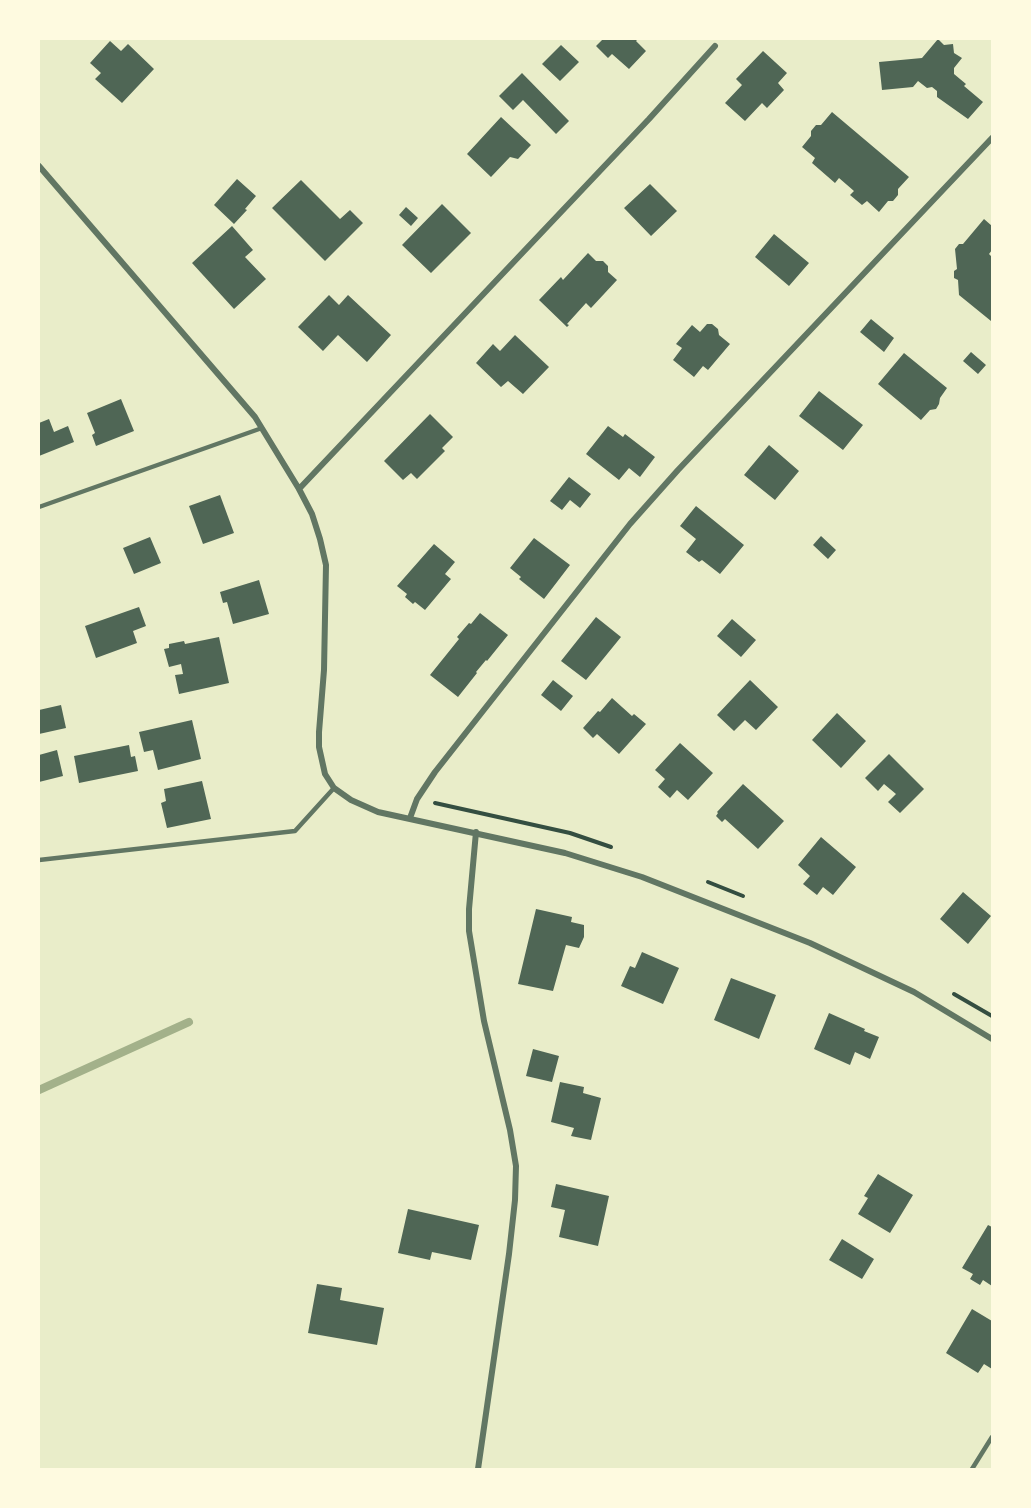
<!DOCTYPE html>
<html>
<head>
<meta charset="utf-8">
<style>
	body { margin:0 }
	#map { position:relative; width:1031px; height:1508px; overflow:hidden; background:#e9edc9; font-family:Karla,sans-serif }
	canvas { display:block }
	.frame { position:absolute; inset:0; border:40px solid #fefae0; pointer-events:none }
</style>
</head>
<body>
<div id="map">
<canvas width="1031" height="1508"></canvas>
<div class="frame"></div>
</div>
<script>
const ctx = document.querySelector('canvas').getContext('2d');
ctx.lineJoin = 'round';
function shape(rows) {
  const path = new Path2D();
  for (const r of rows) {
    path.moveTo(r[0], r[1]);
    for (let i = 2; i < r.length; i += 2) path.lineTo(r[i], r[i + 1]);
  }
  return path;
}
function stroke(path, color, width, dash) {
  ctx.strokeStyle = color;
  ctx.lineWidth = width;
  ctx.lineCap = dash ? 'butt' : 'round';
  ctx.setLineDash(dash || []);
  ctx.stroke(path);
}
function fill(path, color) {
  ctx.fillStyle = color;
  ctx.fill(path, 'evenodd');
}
const stream = shape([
	[39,1090,189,1022]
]);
const building = shape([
	[603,39,638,39,636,41,646,51,629,69,612,54,608,58,596,46],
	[938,39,944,45,953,44,954,53,962,58,954,68,954,74,966,84,964,86,983,102,968,119,937,97,937,91,932,87,927,88,918,81,913,87,882,90,879,62,922,58],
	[110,41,121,51,128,44,154,69,122,103,95,79,101,73,90,63],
	[561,45,579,62,560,81,542,64],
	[763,51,787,73,778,83,784,90,767,108,762,103,745,121,725,103,742,85,736,79],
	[522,73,569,121,556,134,523,100,513,110,499,96],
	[832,112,909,177,898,189,898,195,893,201,888,201,879,212,867,201,862,205,850,195,854,191,839,178,835,183,812,163,815,158,802,147,811,136,811,131,816,125,821,125],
	[501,117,531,145,518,159,510,157,491,177,467,154],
	[237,179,256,196,245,209,247,210,234,224,214,205],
	[301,180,340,219,350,210,363,223,325,261,272,208],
	[650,184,677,211,651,236,624,208],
	[442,204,471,233,431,273,402,245],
	[406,207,418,218,411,226,399,215],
	[984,219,992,226,992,250,989,254,992,257,991,262,992,274,991,321,959,295,958,280,954,278,954,271,957,269,955,249,959,244,963,244],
	[232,226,253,250,245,257,266,279,234,309,192,263],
	[774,234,809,263,789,286,755,257],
	[588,253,596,261,603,261,608,266,608,272,617,280,591,308,586,303,567,324,569,325,567,327,539,300,561,277,563,280],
	[329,295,339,305,348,295,391,335,367,362,338,335,323,351,298,327],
	[871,319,894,338,884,352,860,332],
	[707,324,712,324,718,329,719,335,730,344,708,370,703,366,694,377,673,360,682,348,676,344,692,325,700,332],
	[515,335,549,367,523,394,508,381,501,387,476,363,493,344,500,351],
	[971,352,986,365,978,374,963,361],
	[904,353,947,388,940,398,939,404,936,409,930,410,921,420,878,384],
	[819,391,863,425,843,450,799,416],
	[121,399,134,431,96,446,92,435,95,433,87,413],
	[430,414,453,437,442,448,445,451,417,479,411,473,403,480,384,461],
	[49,419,54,432,68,426,74,442,39,456,39,423],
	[608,426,623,437,625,434,655,457,640,477,629,468,619,480,586,454],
	[769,445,799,471,775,500,744,475],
	[569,477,591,494,580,508,570,500,562,510,550,501],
	[220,495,234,533,203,544,189,506],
	[696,506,744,545,720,574,702,560,699,562,686,552,696,539,680,526],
	[821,536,836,550,828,559,813,545],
	[150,537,161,563,134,574,123,548],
	[534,538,570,565,544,599,519,579,521,577,510,568],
	[434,544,455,562,445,574,451,579,425,610,415,602,413,604,405,597,407,594,397,586],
	[259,580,269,614,233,624,227,602,223,603,220,592],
	[139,607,146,626,133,631,137,643,96,658,85,626],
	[480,613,508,635,487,661,486,660,476,672,477,673,458,697,430,675,459,639,457,637,469,623,471,624],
	[596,617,621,637,586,680,561,661],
	[732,619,756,640,741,657,717,636],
	[219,637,229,683,179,694,175,675,183,674,181,664,169,667,164,649,169,648,169,644,184,641,185,644],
	[553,680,573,696,561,711,541,695],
	[750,680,778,707,756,730,745,720,734,731,717,715],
	[612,698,632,716,634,714,646,724,619,754,597,734,593,738,583,728,598,711,600,712],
	[61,705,66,728,39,734,39,710],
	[837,713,866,741,841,768,812,740],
	[192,720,201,759,158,770,153,750,144,752,139,732],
	[680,743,713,773,688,800,677,790,670,798,658,787,665,779,655,770],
	[129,745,131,757,135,756,138,771,79,783,74,756],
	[57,750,63,776,39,782,39,755],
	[889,754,924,789,900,813,888,802,896,794,884,784,878,791,865,778],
	[202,781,211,819,167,828,161,803,166,801,164,789],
	[743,784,784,821,758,849,725,819,722,822,716,816,718,813,717,812],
	[821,837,856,867,833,895,823,887,817,895,803,884,810,876,798,865],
	[963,892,991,916,968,944,940,919],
	[536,909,572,917,571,922,584,925,584,937,579,948,566,945,553,991,518,984],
	[642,952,679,968,663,1004,621,986,630,966,635,968],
	[731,978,776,995,759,1039,714,1020],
	[829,1013,865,1029,864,1031,879,1037,870,1059,855,1052,850,1065,814,1049],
	[533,1049,559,1056,552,1082,526,1076],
	[560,1082,584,1087,583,1093,601,1098,591,1140,571,1136,574,1128,551,1122],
	[878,1174,913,1195,890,1233,858,1214,868,1198,864,1196],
	[556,1184,609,1196,598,1246,559,1237,565,1210,551,1207],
	[408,1209,479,1225,471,1260,432,1252,430,1260,398,1253],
	[988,1225,992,1227,992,1286,983,1280,980,1285,970,1279,973,1274,962,1268],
	[842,1239,874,1259,862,1279,829,1260],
	[317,1284,342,1288,340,1300,384,1308,377,1345,308,1333],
	[972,1309,992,1321,992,1369,984,1364,978,1373,946,1353]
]);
const path = shape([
	[435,803,570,833,611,847],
	[708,882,743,896],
	[954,994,992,1016]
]);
const service = shape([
	[39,507,262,428],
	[39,860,295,831,334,788],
	[972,1469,992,1437]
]);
const minor = shape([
	[39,166,255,417,299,489,312,514,320,539,326,565,324,670,319,732,319,747,325,774,334,788,351,800,378,812,565,853,642,877,810,943,914,992,992,1039],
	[299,489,649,119,715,46],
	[410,818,417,799,435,772,630,524,678,470,992,138],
	[476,832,469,909,469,931,484,1021,510,1130,516,1166,515,1200,509,1254,478,1469]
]);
stroke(stream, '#a3b18a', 8);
fill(building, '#4f6655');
stroke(path, '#344e41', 4);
stroke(service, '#617663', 4.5);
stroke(minor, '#617663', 6);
</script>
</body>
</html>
